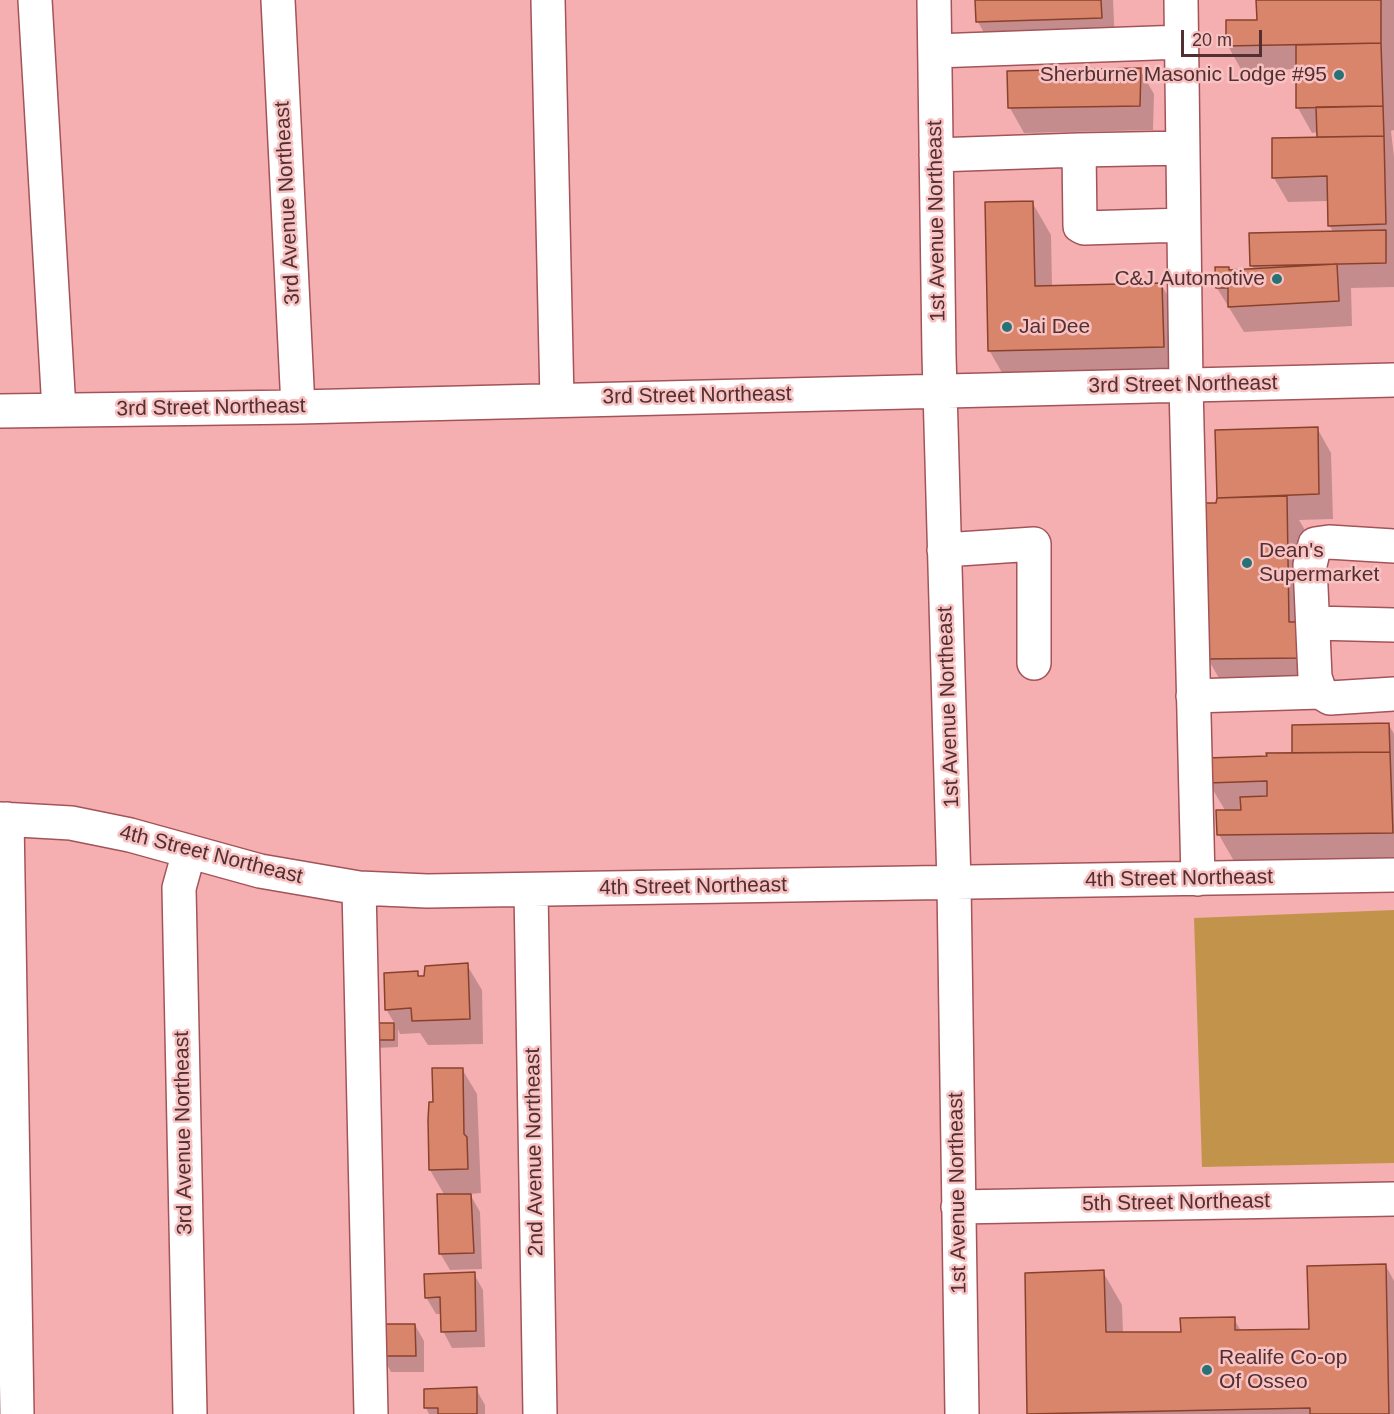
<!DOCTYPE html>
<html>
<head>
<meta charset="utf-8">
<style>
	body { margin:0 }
	#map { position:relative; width:1394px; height:1414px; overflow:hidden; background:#f6afb1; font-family:Arial,sans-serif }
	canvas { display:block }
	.scale { position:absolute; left:1181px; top:30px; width:81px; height:27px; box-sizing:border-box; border:3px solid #522f30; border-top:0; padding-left:8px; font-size:18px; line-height:21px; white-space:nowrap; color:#522f30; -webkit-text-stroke:4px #f8c2c3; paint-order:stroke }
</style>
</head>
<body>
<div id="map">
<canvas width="1394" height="1414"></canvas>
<div class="scale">20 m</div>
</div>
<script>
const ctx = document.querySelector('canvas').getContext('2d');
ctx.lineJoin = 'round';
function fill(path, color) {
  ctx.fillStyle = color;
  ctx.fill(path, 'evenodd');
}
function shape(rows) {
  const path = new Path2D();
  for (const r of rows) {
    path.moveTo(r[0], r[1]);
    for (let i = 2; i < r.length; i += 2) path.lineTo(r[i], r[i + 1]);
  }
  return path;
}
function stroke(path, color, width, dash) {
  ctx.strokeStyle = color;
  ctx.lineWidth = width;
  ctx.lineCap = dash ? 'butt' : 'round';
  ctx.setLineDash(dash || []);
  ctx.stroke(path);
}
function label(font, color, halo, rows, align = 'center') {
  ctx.font = font + ' Arial,sans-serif';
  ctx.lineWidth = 5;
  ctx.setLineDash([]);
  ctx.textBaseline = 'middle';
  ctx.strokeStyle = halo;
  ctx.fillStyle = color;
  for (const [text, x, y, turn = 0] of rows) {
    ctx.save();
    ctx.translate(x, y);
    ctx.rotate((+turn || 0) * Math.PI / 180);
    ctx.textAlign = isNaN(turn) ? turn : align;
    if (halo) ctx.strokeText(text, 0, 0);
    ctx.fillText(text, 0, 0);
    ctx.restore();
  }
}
const green = shape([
	[1394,910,1394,1163,1202,1167,1194,918]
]);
const shadow = shape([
	[977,0,1113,0,1115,42,992,47,978,22],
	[1258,0,1394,0,1394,130,1391,131,1394,157,1394,287,1351,288,1352,326,1244,332,1217,288,1228,268,1230,271,1254,270,1252,265,1334,233,1329,225,1329,201,1288,202,1274,178,1319,139,1318,132,1312,133,1298,108,1297,69,1242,71,1228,46,1259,21],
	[1140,70,1154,94,1153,130,1024,133,1010,108],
	[1032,202,1051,235,1052,287,1161,284,1180,317,1182,379,1008,383,989,350],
	[1317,428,1331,453,1333,519,1299,520,1305,530,1307,636,1319,690,1227,692,1208,659,1218,498],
	[1389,725,1394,734,1394,866,1238,868,1219,835,1218,812,1226,812,1209,783],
	[467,965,482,990,483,1044,428,1045,420,1033,400,1034,398,1029,398,1047,376,1048,372,1024,395,1024,386,1009,417,972,420,978],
	[462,1069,477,1094,481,1193,470,1194,480,1212,482,1269,450,1270,440,1253,445,1196,430,1170,434,1104],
	[1386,1266,1394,1281,1394,1414,1029,1414,1026,1274,1103,1272,1122,1305,1123,1333,1183,1333,1234,1319,1241,1331,1311,1330],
	[474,1274,483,1290,485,1347,452,1348,443,1331,442,1314,436,1314,426,1297],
	[415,1325,424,1341,424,1372,391,1372,382,1356],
	[476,1389,485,1405,485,1414,429,1414,426,1408]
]);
const building = shape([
	[975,0,1101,0,1102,18,976,22,975,0],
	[1256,0,1381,0,1381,43,1226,46,1226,20,1257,20,1256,0],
	[1381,43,1383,106,1296,108,1296,45,1381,43],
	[1141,68,1140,106,1008,108,1007,71,1141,68],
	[1383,106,1384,136,1317,137,1316,107,1383,106],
	[1384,136,1386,224,1328,226,1327,176,1272,178,1272,138,1384,136],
	[1033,201,1035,286,1162,283,1164,347,988,351,985,202,1033,201],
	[1386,230,1386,263,1250,266,1249,233,1386,230],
	[1337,264,1339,301,1228,307,1228,288,1216,288,1215,267,1229,267,1229,270,1337,264],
	[1318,427,1319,494,1217,498,1215,430,1318,427],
	[1287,496,1289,622,1300,622,1301,658,1207,659,1204,503,1216,503,1217,498,1287,496],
	[1389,723,1390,752,1292,753,1292,725,1389,723],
	[1390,752,1393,833,1217,835,1216,810,1241,810,1240,797,1267,796,1267,781,1208,783,1207,758,1267,756,1266,753,1390,752],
	[468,963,470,1019,412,1021,411,1008,385,1010,384,973,418,971,418,976,424,976,425,966,468,963],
	[370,1023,394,1023,394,1040,370,1040,370,1023],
	[432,1068,463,1068,464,1134,467,1137,468,1169,429,1170,428,1120,429,1102,433,1102,432,1068],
	[437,1194,471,1194,474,1253,439,1254,437,1194],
	[1386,1264,1389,1414,1310,1414,1310,1408,1027,1414,1025,1273,1104,1270,1106,1332,1181,1332,1180,1318,1235,1317,1235,1330,1309,1329,1307,1266,1386,1264],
	[475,1272,476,1331,441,1332,440,1297,425,1298,424,1274,475,1272],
	[380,1324,415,1324,416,1356,380,1356,380,1324],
	[477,1387,477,1414,438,1414,438,1408,424,1408,424,1389,477,1387]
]);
const minor = shape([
	[35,0,59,410],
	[278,0,298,407],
	[548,0,557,400],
	[934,0,939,355,954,884,962,1414],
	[1181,0,1186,385,1198,879],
	[935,51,1182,42],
	[1079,150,1183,148],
	[936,155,1079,150,1080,226,1084,228,1184,225],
	[0,411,298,407,1394,380],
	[1394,546,1329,542,1315,544,1310,565,1315,677,1320,692,1330,698,1394,694],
	[944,550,1034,544,1034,663],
	[1314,623,1394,625],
	[1193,696,1320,692],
	[0,819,71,823,130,835,260,871,359,888,427,891,1394,875],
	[7,819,17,1414],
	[189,852,179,888,190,1414],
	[359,888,371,1414],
	[531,890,540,1414],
	[958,1207,1394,1199]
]);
const markers = [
	[1339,75,6,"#277274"],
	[1277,279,6,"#277274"],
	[1007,327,6,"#277274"],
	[1247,563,6,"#277274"],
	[1207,1370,6,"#277274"]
];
const poiNames = [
	["Sherburne Masonic Lodge #95",1327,75,"right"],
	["C&J Automotive",1265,279,"right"],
	["Jai Dee",1019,327],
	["Dean's",1259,551],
	["Supermarket",1259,575],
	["Realife Co-op",1219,1358],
	["Of Osseo",1219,1382]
];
const streetNames = [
	["3rd Avenue Northeast",288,203,-93],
	["1st Avenue Northeast",937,221,-91],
	["3rd Street Northeast",1183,385,-1],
	["3rd Street Northeast",697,396,-1],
	["3rd Street Northeast",211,408,-1],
	["1st Avenue Northeast",949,707,-92],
	["4th Street Northeast",211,855,14],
	["4th Street Northeast",1179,879,-1],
	["4th Street Northeast",693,887,-1],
	["3rd Avenue Northeast",184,1133,-91],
	["2nd Avenue Northeast",535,1152,-91],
	["1st Avenue Northeast",958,1193,-91],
	["5th Street Northeast",1176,1203,-1]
];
fill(green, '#c2944b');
fill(shadow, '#0003');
fill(building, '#d9856c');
stroke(building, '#89412c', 1.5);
stroke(minor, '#a35459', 36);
stroke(minor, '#fff', 33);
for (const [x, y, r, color] of markers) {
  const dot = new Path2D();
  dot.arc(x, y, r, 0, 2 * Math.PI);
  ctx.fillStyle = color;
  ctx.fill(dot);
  stroke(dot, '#f8c2c3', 2);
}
label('21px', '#522f30', '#f8c2c3', poiNames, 'left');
label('21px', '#522f30', '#f8c2c3', streetNames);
</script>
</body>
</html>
